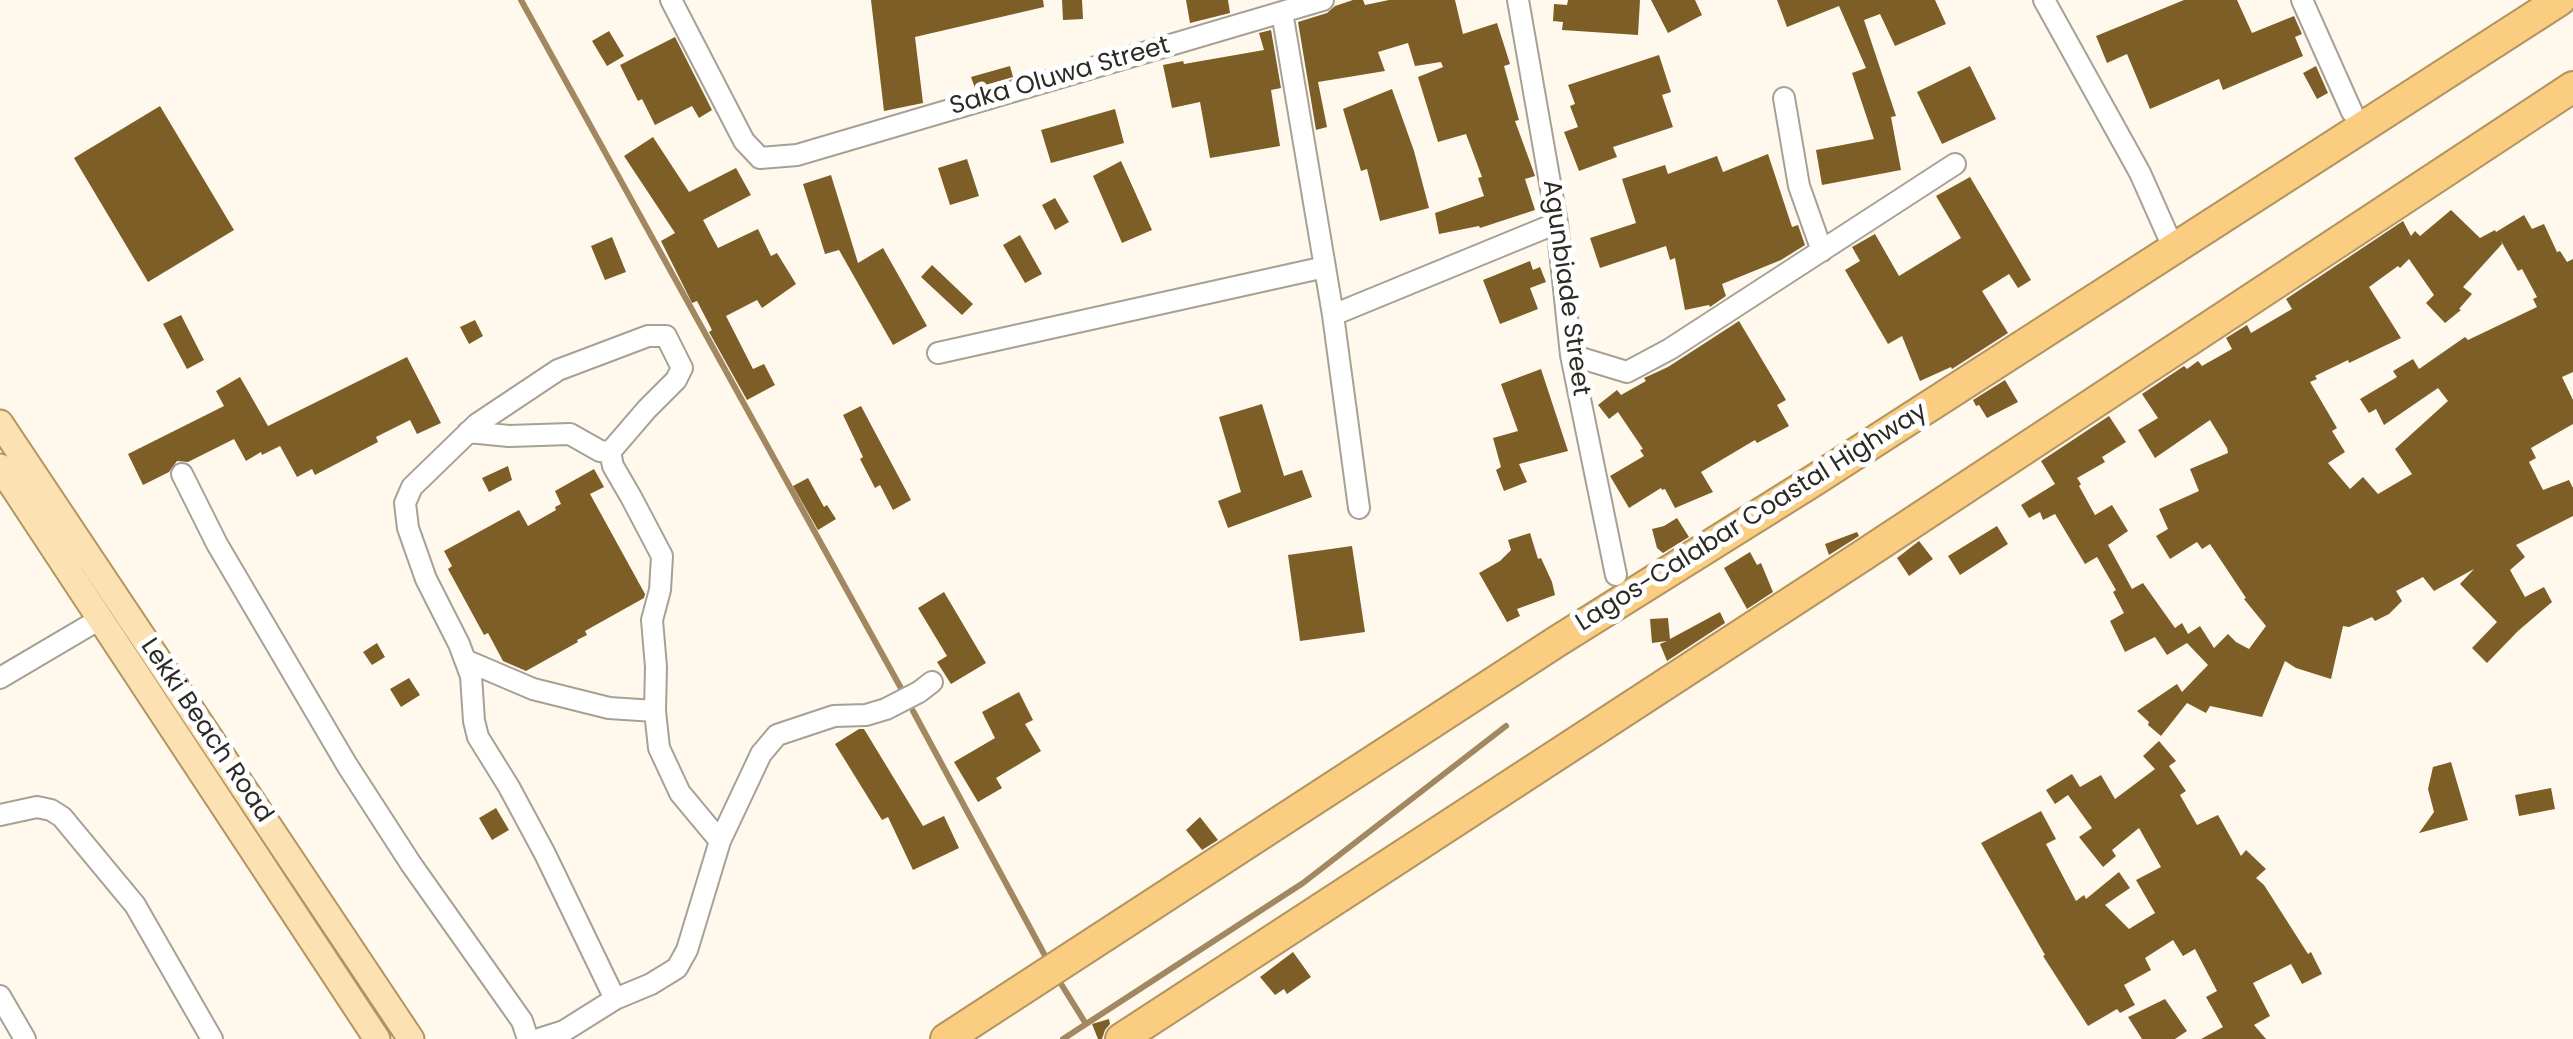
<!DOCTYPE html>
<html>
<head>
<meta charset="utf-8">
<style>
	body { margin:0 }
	canvas { display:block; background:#fff8ec }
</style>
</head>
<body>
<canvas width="2573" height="1039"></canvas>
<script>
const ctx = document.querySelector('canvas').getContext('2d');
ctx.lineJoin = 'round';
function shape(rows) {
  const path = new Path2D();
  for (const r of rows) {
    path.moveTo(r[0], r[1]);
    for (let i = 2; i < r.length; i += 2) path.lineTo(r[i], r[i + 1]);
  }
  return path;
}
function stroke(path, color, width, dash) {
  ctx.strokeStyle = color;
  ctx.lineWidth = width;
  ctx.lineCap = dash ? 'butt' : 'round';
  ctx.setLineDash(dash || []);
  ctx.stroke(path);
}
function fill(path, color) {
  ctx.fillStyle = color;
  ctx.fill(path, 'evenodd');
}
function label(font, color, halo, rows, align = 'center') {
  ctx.font = font + ' Poppins,sans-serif';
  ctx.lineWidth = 10;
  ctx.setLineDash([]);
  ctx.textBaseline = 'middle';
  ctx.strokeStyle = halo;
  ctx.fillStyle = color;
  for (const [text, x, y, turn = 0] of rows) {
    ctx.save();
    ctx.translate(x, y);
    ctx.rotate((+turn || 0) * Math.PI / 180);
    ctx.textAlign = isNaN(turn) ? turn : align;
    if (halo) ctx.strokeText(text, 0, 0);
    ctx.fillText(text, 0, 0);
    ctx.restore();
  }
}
const stream = shape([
	[521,0,902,690],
	[913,711,1049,963],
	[1058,979,1086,1024],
	[1063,1039,1303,883,1506,726]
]);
const building = shape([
	[871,0,1043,0,1044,7,915,37,923,103,884,111],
	[1062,0,1082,0,1083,19,1063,20],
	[1186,0,1228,0,1230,13,1190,23],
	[1353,0,1363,0,1365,5,1389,0,1455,0,1463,34,1497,23,1510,64,1504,66,1519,120,1515,121,1534,173,1535,176,1525,179,1535,210,1480,228,1479,226,1439,234,1435,213,1484,196,1478,178,1482,177,1466,134,1438,142,1418,77,1443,67,1441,62,1415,66,1408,43,1378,52,1385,71,1318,82,1327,127,1316,130,1298,22,1327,13,1335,6],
	[1568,0,1640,0,1638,35,1562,30,1563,22,1553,21,1554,4,1567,5],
	[1651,0,1695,0,1702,15,1668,33],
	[1777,0,1935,0,1946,24,1895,46,1880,14,1864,20,1896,116,1891,117,1901,170,1822,185,1816,150,1874,139,1852,73,1866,68,1839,6,1787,27],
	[2184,0,2237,0,2252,33,2294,16,2302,34,2295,37,2303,56,2223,90,2219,79,2150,109,2127,54,2107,63,2096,36],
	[1271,30,1281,88,1271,90,1280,146,1210,158,1200,102,1172,108,1163,65,1183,61,1184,64,1264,50,1259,33],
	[609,31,624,56,607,66,592,41],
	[675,37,712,110,699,118,692,106,655,125,642,99,638,101,620,65],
	[1659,55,1671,92,1662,95,1673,127,1613,147,1617,157,1579,171,1564,132,1578,127,1570,106,1575,104,1568,85],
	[1010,66,1013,77,975,88,971,77],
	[1970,66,1996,119,1942,144,1917,92],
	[2316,66,2328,93,2317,99,2303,73],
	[1392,89,1414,151,1429,208,1380,221,1367,169,1361,171,1343,109],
	[160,106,234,230,148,282,74,158],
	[1115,109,1124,143,1051,163,1041,130],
	[653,137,689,192,736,168,751,195,703,220,718,248,758,229,771,256,777,253,796,284,762,308,757,300,726,316,753,369,764,364,775,385,747,400,709,332,712,330,697,301,692,303,661,241,675,233,624,156],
	[1768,154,1792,227,1798,225,1805,245,1781,260,1722,284,1726,296,1710,307,1709,305,1685,310,1675,258,1670,260,1666,246,1600,268,1590,238,1636,223,1622,179,1665,165,1668,174,1717,156,1723,172],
	[967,159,979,196,950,205,938,168],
	[1121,161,1152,230,1122,243,1093,176],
	[831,175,858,263,883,248,927,326,893,345,839,250,825,254,803,184],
	[1970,177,2031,280,2018,288,2009,274,1982,291,2008,333,1952,369,1951,367,1920,381,1902,336,1888,344,1845,270,1860,261,1852,247,1875,234,1899,276,1961,238,1936,196],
	[1055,198,1069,222,1055,230,1042,205],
	[2451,210,2480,238,2495,230,2496,232,2524,215,2532,229,2544,224,2557,252,2560,251,2567,262,2573,259,2573,372,2562,377,2573,400,2573,424,2531,448,2536,458,2529,462,2543,490,2569,480,2573,488,2573,516,2516,545,2525,557,2510,570,2525,597,2544,587,2552,602,2518,631,2487,663,2472,648,2497,622,2460,584,2474,569,2434,591,2423,577,2396,591,2402,601,2389,614,2375,621,2372,617,2349,627,2343,626,2331,679,2296,668,2285,661,2262,717,2210,706,2206,713,2187,703,2161,736,2148,725,2149,722,2137,711,2177,684,2182,692,2208,665,2187,643,2167,655,2155,637,2125,652,2110,621,2124,613,2113,592,2116,590,2097,557,2085,564,2055,514,2043,520,2040,512,2029,518,2021,505,2055,484,2041,461,2109,416,2126,442,2102,457,2105,462,2077,478,2081,484,2079,486,2095,515,2112,505,2128,531,2108,545,2132,589,2143,583,2175,628,2182,623,2188,634,2200,626,2214,648,2228,634,2236,642,2249,649,2266,626,2244,599,2246,598,2210,544,2202,549,2197,542,2170,559,2156,536,2168,529,2159,509,2199,491,2190,469,2228,453,2227,448,2210,420,2155,458,2138,430,2158,418,2142,394,2184,366,2187,369,2198,361,2202,366,2232,349,2226,338,2247,325,2251,333,2292,309,2286,299,2403,221,2411,236,2415,231,2420,236],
	[2501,241,2518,271,2522,269,2537,297,2533,299,2537,307,2468,340,2465,337,2419,369,2413,359,2393,371,2397,377,2360,399,2369,413,2376,409,2384,425,2438,388,2448,401,2395,449,2412,474,2378,494,2363,477,2350,489,2328,463,2345,452,2332,431,2337,428,2310,382,2317,379,2315,376,2348,360,2349,363,2401,338,2369,287,2398,266,2400,268,2409,259,2434,295,2426,303,2445,323,2461,310,2459,309,2472,294,2463,287,2502,244],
	[1020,235,1042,274,1025,283,1003,245],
	[612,237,626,272,605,280,591,246],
	[1530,261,1533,270,1540,267,1546,282,1530,288,1538,309,1500,324,1483,280],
	[932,265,973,304,962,315,921,277],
	[181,315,204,360,187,369,163,324],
	[475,320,483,336,469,344,460,327],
	[1739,321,1786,400,1777,405,1789,426,1757,443,1755,440,1701,472,1713,492,1675,508,1665,489,1662,490,1661,488,1629,508,1610,476,1644,456,1640,450,1643,449,1618,412,1609,419,1598,405,1617,390,1621,395,1646,381,1644,378,1668,367],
	[407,357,441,423,417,434,410,420,376,437,378,442,315,475,312,469,297,477,280,446,262,455,261,452,246,461,234,439,188,462,177,461,169,472,143,485,128,454,224,406,216,391,240,377,268,426],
	[1541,369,1568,451,1519,464,1527,482,1504,491,1496,470,1501,467,1493,438,1518,431,1501,384],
	[2005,380,2018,402,1987,418,1979,405,1976,406,1973,400],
	[1262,404,1284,476,1302,470,1312,497,1228,528,1218,501,1241,492,1219,417],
	[861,406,911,500,893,510,880,485,875,488,860,459,863,457,843,415],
	[508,466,512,480,489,492,482,478],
	[594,469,604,487,590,494,645,594,644,598,585,631,587,635,577,640,578,642,526,671,503,661,488,633,484,635,448,569,452,566,444,551,519,510,528,526,556,510,555,507,561,504,555,491],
	[808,478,824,507,827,505,836,519,818,530,793,486],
	[1677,518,1689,537,1663,553,1657,548,1652,529,1664,526],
	[1997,526,2008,544,1960,575,1948,556],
	[1857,532,1859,536,1829,555,1825,544],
	[1530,533,1538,559,1541,558,1552,582,1555,595,1517,609,1520,616,1507,622,1479,573,1500,561,1511,550,1508,540],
	[1919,541,1933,559,1909,576,1897,558],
	[1352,546,1365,632,1300,641,1288,555],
	[1750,552,1757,565,1761,563,1773,592,1747,609,1724,568],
	[944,592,986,663,951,684,937,662,947,656,918,608],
	[1720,612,1725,623,1667,661,1660,644,1667,641,1652,643,1650,619,1668,618,1670,639],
	[377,643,385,657,372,665,363,652],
	[409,678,420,695,401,707,390,689],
	[1019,692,1033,720,1025,724,1041,751,996,778,1002,788,978,802,954,762,995,738,982,712],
	[859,729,864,729,923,826,944,816,959,848,913,870,888,817,882,820,835,744],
	[2159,741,2176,761,2169,766,2186,791,2180,795,2197,825,2218,815,2241,856,2246,850,2266,869,2256,878,2264,885,2308,954,2311,952,2322,974,2302,984,2291,964,2253,983,2270,1016,2254,1025,2266,1039,2201,1039,2223,1027,2206,997,2217,991,2195,949,2183,956,2173,940,2145,958,2151,970,2124,985,2135,1005,2120,1013,2117,1009,2088,1026,2043,956,2045,955,1981,843,2041,811,2056,839,2046,844,2076,901,2084,895,2086,899,2119,872,2130,888,2105,905,2129,929,2155,913,2136,880,2161,867,2139,828,2112,850,2116,856,2103,867,2079,837,2092,828,2068,795,2055,804,2046,790,2072,774,2080,787,2101,775,2115,799,2155,769,2143,756],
	[2451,762,2468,820,2419,833,2434,812,2428,789,2433,767],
	[2551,788,2555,809,2519,816,2515,795],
	[496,808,509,830,492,840,479,818],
	[1200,817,1218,840,1202,850,1186,830],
	[1293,952,1311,977,1287,994,1284,989,1275,995,1260,977],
	[2165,999,2187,1031,2175,1039,2142,1039,2128,1017],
	[1109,1019,1110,1024,1105,1030,1102,1039,1098,1039,1092,1024]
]);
const minor = shape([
	[671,0,744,141,760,158,797,155,1323,0],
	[1518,0,1557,223,1571,355,1616,575],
	[2044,0,2140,173,2168,236],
	[2302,0,2352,112],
	[1282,12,1333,315,1359,508],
	[1784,98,1799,186,1822,251],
	[1333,315,1557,223],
	[938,353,1325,267],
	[1571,355,1627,372,1670,349,1955,164],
	[468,432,509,436,570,434,600,451,610,452],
	[182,474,217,544,347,765,411,864,522,1021,528,1039],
	[465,660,533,689,609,708,655,711],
	[0,678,100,619],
	[0,815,37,807,51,810,62,817,135,905,212,1039],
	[0,996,25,1039],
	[615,999,545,854,509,787,478,737,474,721,471,676,459,644,426,579,408,528,405,503,412,487,477,424,558,370,648,336,666,336,682,368,676,380,647,409,610,452,613,466,631,497,662,556,660,590,652,620,656,667,655,711,659,748,680,793,720,841],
	[539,1039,564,1031,615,999,651,984,677,968,687,950,720,841,761,754,777,735,834,716,866,715,886,709,919,692,932,682]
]);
const major = shape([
	[0,423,411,1039],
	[0,467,377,1039]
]);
const highway = shape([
	[946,1039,1556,642,1813,481,2560,0],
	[1121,1039,1862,556,2573,87]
]);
const streetNames = [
	["Saka Oluwa Street",1060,77,-16],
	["Agunbiade Street",1565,288,82],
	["Lagos-Calabar Coastal Highway",1752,518,-32],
	["Lekki Beach Road",206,731,56]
];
stroke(stream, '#a18860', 6);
fill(building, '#7d5e26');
stroke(minor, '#a7a095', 24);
stroke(major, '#b29461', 29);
stroke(highway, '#b29461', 34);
stroke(minor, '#fff', 20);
stroke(major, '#fce1b3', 25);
stroke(highway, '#facd81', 30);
label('25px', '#2c2a25', '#fff', streetNames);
</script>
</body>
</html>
